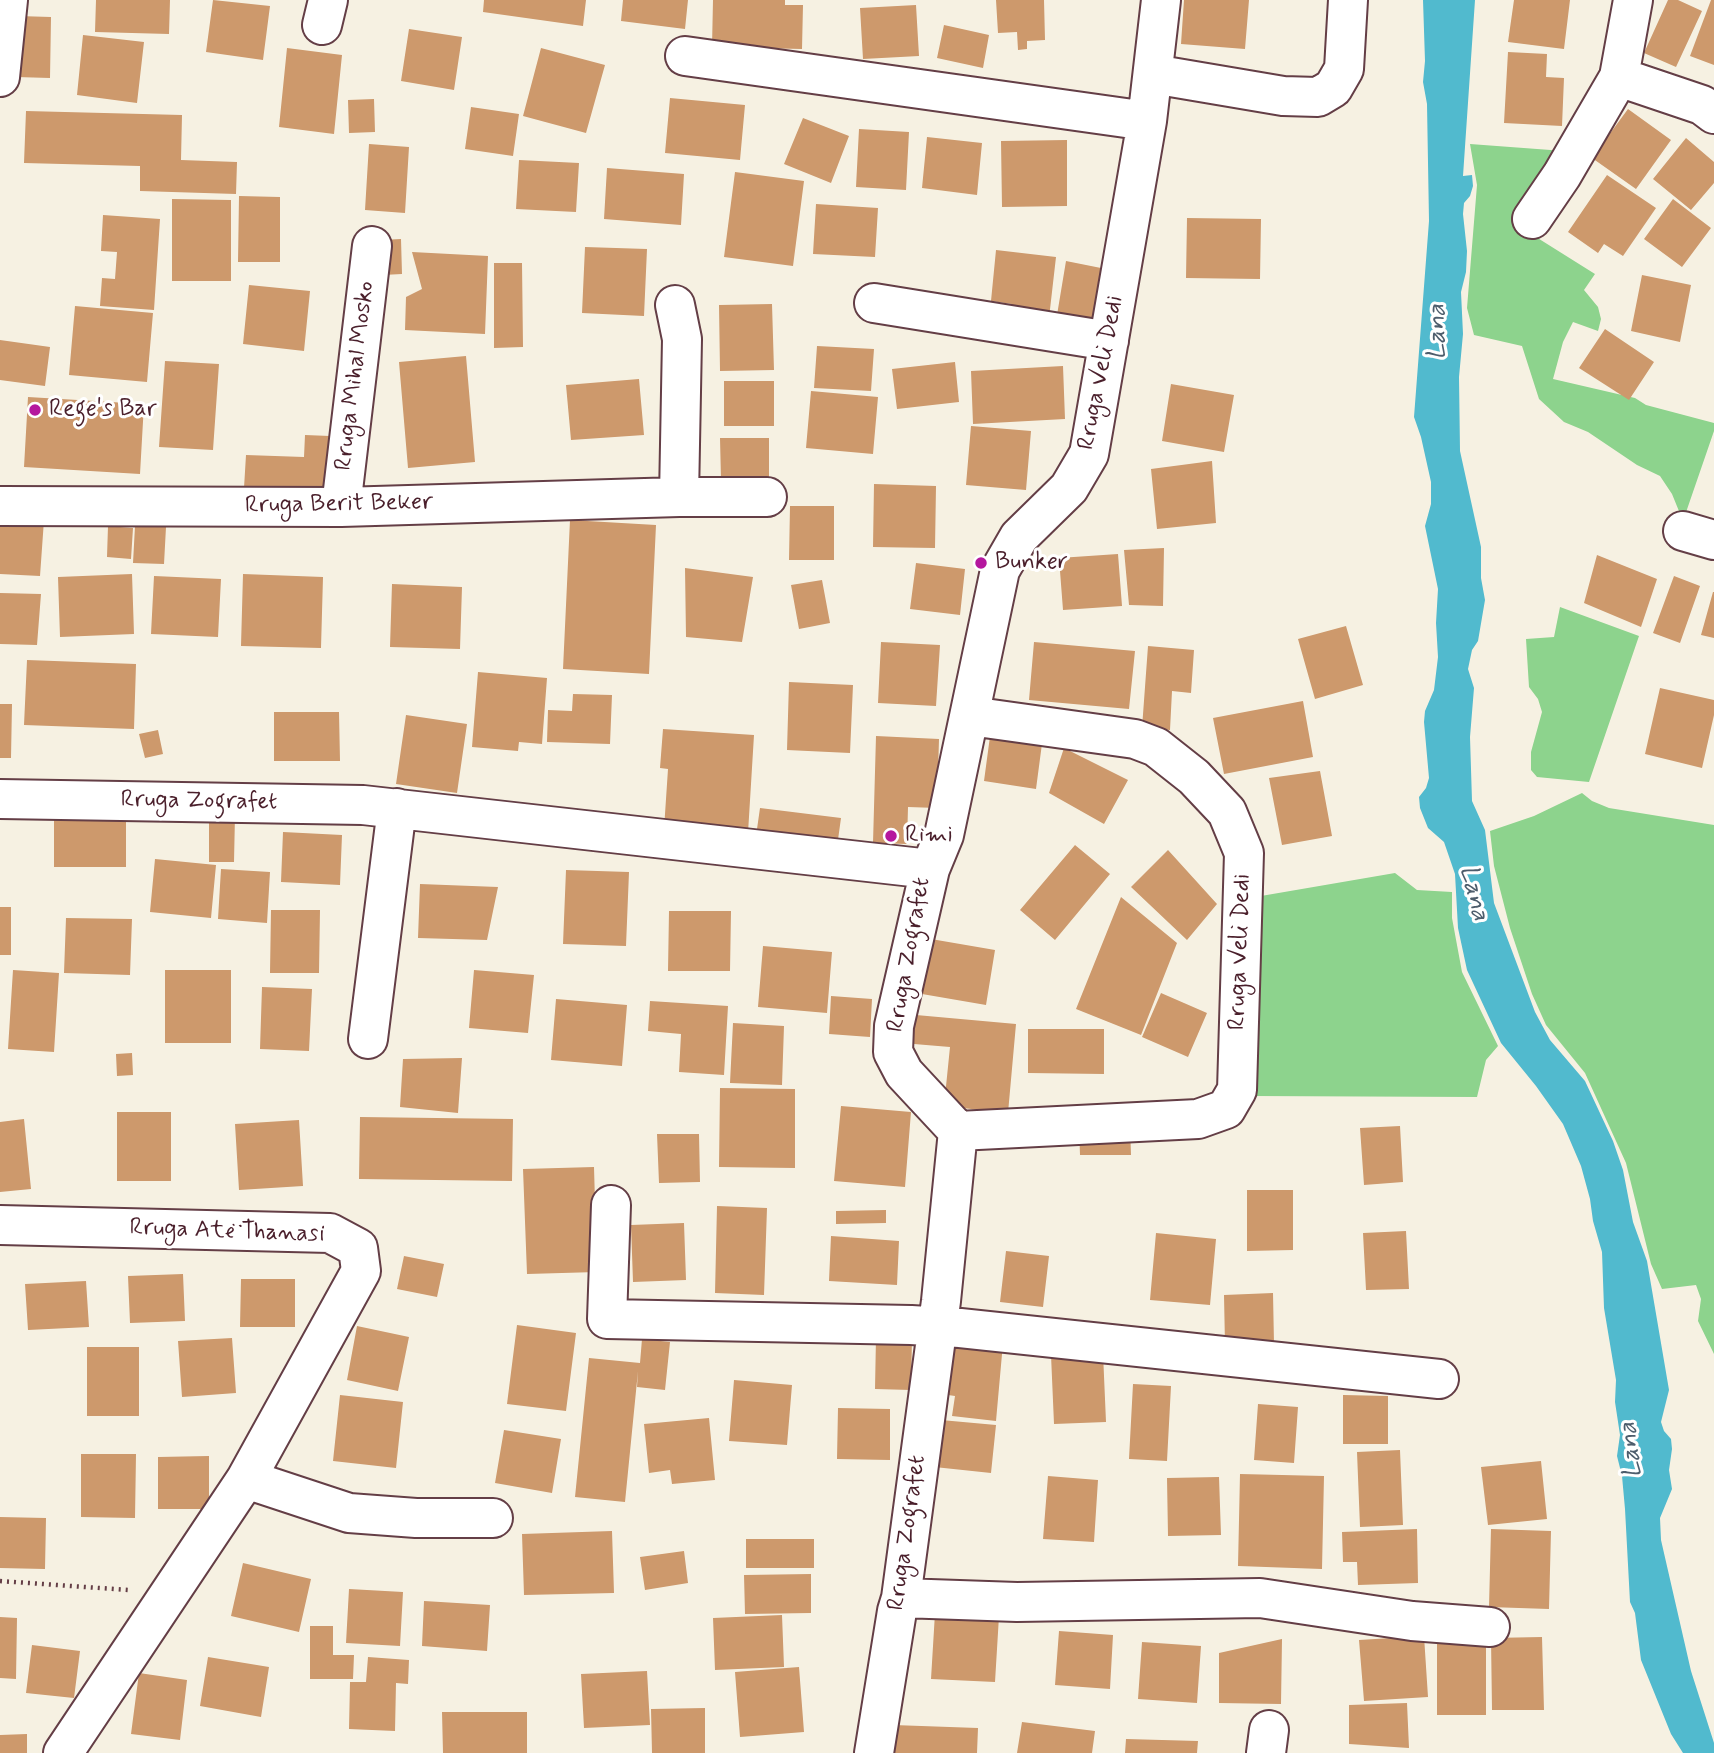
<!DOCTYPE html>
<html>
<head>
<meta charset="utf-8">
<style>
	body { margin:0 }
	canvas { display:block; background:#f6f1e2 }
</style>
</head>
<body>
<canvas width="1714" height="1753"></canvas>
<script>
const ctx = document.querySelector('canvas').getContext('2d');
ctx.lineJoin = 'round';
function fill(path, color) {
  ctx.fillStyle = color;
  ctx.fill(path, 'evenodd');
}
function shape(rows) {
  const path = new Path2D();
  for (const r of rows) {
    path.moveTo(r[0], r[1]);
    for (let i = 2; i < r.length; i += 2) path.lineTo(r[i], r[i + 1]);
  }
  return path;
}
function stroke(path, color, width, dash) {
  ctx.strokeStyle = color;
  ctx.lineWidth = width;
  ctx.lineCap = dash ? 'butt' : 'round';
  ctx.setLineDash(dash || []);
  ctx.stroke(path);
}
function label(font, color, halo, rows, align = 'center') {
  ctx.font = font + ' Mynerve,sans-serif';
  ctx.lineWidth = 6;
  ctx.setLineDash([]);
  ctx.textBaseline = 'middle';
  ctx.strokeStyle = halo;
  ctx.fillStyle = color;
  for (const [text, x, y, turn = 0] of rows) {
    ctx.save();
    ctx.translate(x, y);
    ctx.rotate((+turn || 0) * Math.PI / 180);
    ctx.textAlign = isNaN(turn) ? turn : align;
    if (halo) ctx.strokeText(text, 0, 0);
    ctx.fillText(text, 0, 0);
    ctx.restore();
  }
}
const green = shape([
	[1470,144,1564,151,1536,237,1595,274,1584,290,1598,307,1601,319,1598,331,1573,322,1563,342,1553,379,1635,398,1646,405,1714,423,1714,431,1683,521,1672,494,1660,476,1637,465,1588,432,1564,422,1539,399,1522,346,1474,335,1467,308,1477,185],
	[1560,607,1639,636,1589,782,1537,777,1531,770,1531,752,1542,712,1538,699,1529,687,1526,639,1554,637],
	[1582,793,1592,801,1609,808,1714,825,1714,1354,1698,1321,1701,1299,1696,1285,1662,1289,1651,1264,1626,1163,1585,1073,1546,1025,1532,994,1510,928,1494,866,1490,831,1534,816],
	[1395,873,1417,890,1452,892,1452,918,1462,972,1498,1046,1486,1060,1477,1097,1250,1096,1261,896]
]);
const water = shape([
	[1423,0,1475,0,1463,176,1472,175,1473,186,1470,196,1464,203,1463,214,1467,251,1466,272,1461,292,1463,334,1459,377,1460,451,1481,547,1481,578,1485,600,1478,641,1472,650,1468,669,1474,688,1470,737,1472,801,1485,830,1494,903,1535,1012,1550,1040,1585,1081,1613,1141,1623,1170,1633,1222,1647,1261,1669,1390,1661,1422,1664,1431,1671,1439,1672,1449,1669,1470,1672,1489,1660,1518,1661,1540,1691,1671,1714,1743,1714,1753,1683,1753,1671,1734,1641,1660,1635,1613,1630,1602,1625,1509,1622,1476,1617,1456,1620,1435,1615,1402,1616,1380,1604,1308,1602,1252,1593,1221,1590,1199,1581,1166,1563,1124,1536,1086,1501,1043,1467,970,1458,928,1455,874,1444,842,1428,828,1420,808,1419,797,1426,788,1429,778,1424,722,1425,711,1434,690,1438,657,1436,623,1438,589,1425,526,1431,504,1431,482,1421,437,1414,417,1429,221,1427,104,1423,82,1425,61]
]);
const building = shape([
	[96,0,170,0,169,34,95,32],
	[213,0,270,6,263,60,206,52],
	[484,0,586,0,583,26,483,12],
	[623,0,688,0,685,29,621,21],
	[713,0,785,0,785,5,803,5,802,49,712,47],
	[996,0,1044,0,1045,40,1027,41,1027,49,1018,50,1017,32,998,33],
	[1184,0,1249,0,1245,49,1181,44],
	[1514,0,1570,0,1564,49,1508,42],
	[1668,0,1678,0,1702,11,1676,67,1644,53],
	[1711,0,1714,0,1714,65,1690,56],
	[916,5,919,56,863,59,860,8],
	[18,16,51,17,50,78,16,77],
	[944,25,989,35,983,68,937,58],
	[409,29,462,37,454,90,401,81],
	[83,35,144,42,137,103,77,95],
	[287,48,342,55,334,134,279,127],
	[541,48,605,65,586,133,523,116],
	[1508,52,1547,54,1546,77,1564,78,1562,126,1504,123],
	[670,98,745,105,740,160,665,153],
	[374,99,375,132,349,133,348,100],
	[471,107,519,114,513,156,465,149],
	[1628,109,1671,140,1636,189,1592,158],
	[26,111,182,115,181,160,237,162,236,194,140,191,140,166,24,163],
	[803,118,849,136,831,183,784,164],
	[859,129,909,132,906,190,856,187],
	[927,137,982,143,977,195,922,188],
	[1686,138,1714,162,1714,183,1691,210,1653,179],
	[1067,140,1067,206,1002,207,1001,141],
	[369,144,409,147,405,213,365,210],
	[519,160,579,163,576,212,516,209],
	[607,168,684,174,681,225,604,219],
	[735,172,804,181,793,266,724,257],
	[1607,175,1656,208,1623,256,1604,244,1598,253,1568,232],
	[239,196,280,197,280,262,238,262],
	[172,199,231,200,231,281,172,281],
	[1673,199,1711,228,1682,267,1644,239],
	[816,204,878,208,875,257,813,254],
	[103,215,160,219,154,310,100,306,102,278,115,279,117,252,101,251],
	[1187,218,1261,219,1260,279,1186,278],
	[401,239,402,274,383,275,381,240],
	[585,247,647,249,644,316,582,313],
	[996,250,1056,257,1049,318,1011,313,1012,304,991,301],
	[412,252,488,256,485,334,405,330,406,297,422,289],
	[1066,261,1101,268,1092,321,1057,315],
	[494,263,522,263,523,347,494,348],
	[1642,275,1691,285,1680,342,1631,331],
	[249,285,310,291,304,351,243,344],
	[772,304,774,370,720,371,719,305],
	[75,306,153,313,147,382,69,375],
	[1605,329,1654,362,1629,400,1579,368],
	[0,340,50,347,45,386,0,380],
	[817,346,874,349,871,391,814,388],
	[466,356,475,462,408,468,399,362],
	[165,361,219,364,213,450,159,447],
	[955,362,959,402,897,409,892,369],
	[1063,366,1065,419,973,424,971,371],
	[639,379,644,435,571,440,566,385],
	[724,381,774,381,774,426,724,426],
	[1171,384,1234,395,1224,452,1162,441],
	[811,391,878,397,873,454,806,448],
	[28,397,144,404,140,474,24,467],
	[971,426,1031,431,1026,490,966,485],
	[305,435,330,436,328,491,244,488,246,455,304,457],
	[720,438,769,438,769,480,721,480],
	[1212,461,1216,523,1157,529,1151,469],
	[874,484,936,486,935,548,873,547],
	[790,506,834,506,834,560,789,560],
	[0,517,44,520,40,576,0,574],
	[570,520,656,525,649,674,563,669],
	[108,526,133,528,131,559,107,557],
	[135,526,166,527,164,564,133,563],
	[1164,548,1163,606,1129,605,1124,550],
	[1118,554,1122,606,1063,610,1059,558],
	[1597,555,1657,579,1641,627,1584,603],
	[916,563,965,569,960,615,910,609],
	[685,568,753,577,742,642,686,637],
	[132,574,134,634,60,637,58,577],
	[243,574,323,577,321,648,241,646],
	[154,576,221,579,218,637,151,634],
	[1674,576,1700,586,1680,643,1653,633],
	[822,580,830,623,799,629,791,585],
	[392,584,462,587,460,649,390,647],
	[1713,592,1714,592,1714,638,1701,635],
	[0,593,41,594,37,645,0,644],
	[1346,626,1363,685,1315,699,1298,639],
	[881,642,940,645,936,706,878,703],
	[1034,642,1135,651,1129,709,1029,700],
	[1148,646,1194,650,1191,693,1172,691,1170,730,1142,728],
	[27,660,136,664,134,729,24,725],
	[478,672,547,678,542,744,519,742,518,751,472,747],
	[789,682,853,685,850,753,787,750],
	[1660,688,1714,700,1714,715,1702,768,1645,754],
	[573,694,612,695,610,744,547,742,548,710,572,711],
	[1303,701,1313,757,1224,774,1213,718],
	[0,704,12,704,11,758,0,758],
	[274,712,339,712,340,761,274,761],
	[406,715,467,724,457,793,396,784],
	[663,729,754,735,748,833,664,829,668,769,660,768],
	[991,729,1043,736,1036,789,984,781],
	[158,730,163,754,145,758,139,734],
	[876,736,939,739,937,808,908,807,907,844,873,843],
	[1064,748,1128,780,1104,824,1049,793],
	[1320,771,1332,836,1282,845,1269,778],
	[760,808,841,818,837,847,756,836],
	[209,815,235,815,234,862,209,862],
	[54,820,126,820,126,867,54,867],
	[283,832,342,835,340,885,281,882],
	[1075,845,1110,874,1055,940,1020,910],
	[1168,850,1217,904,1187,940,1131,887],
	[155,859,216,865,211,918,150,912],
	[221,869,270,872,267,923,218,919],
	[566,870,629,872,626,946,563,944],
	[420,884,498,887,487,940,418,938],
	[1121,897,1177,943,1141,1035,1076,1009],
	[0,907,11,907,11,955,0,955],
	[271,910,320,910,319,973,270,973],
	[669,911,731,911,730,971,668,971],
	[66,918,132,919,130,975,64,973],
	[931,939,995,950,986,1005,922,994],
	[763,946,832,952,827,1013,758,1007],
	[13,970,59,973,54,1052,8,1049],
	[165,970,231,970,231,1043,165,1043],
	[474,970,534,975,528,1033,469,1028],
	[262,987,312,989,309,1051,260,1049],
	[1161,993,1207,1013,1188,1057,1142,1037],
	[831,996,872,999,870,1037,829,1034],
	[556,999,627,1005,622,1066,551,1060],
	[650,1001,728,1006,724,1075,679,1072,681,1034,648,1031],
	[905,1014,1016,1024,1008,1113,944,1106,950,1047,902,1043],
	[733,1023,784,1026,782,1085,730,1083],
	[1028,1029,1104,1029,1104,1074,1028,1073],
	[132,1053,133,1075,117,1076,116,1054],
	[462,1058,458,1113,400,1107,403,1059],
	[720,1088,795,1089,795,1168,719,1167],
	[841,1106,911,1112,905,1187,834,1181],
	[117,1112,171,1112,171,1181,117,1181],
	[360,1117,513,1119,512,1181,359,1179],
	[24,1119,31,1189,0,1192,0,1122],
	[299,1120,303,1186,239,1190,235,1124],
	[1130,1126,1131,1155,1080,1155,1079,1127],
	[1400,1126,1403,1182,1364,1185,1360,1128],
	[657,1134,699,1134,700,1182,659,1183],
	[594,1167,597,1272,527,1274,523,1169],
	[1247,1190,1293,1190,1293,1250,1247,1251],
	[717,1206,767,1208,764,1295,715,1293],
	[886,1210,886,1223,836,1224,836,1211],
	[684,1223,686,1280,633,1282,631,1225],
	[1406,1231,1409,1289,1366,1290,1363,1233],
	[1156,1233,1216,1239,1210,1305,1150,1300],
	[831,1236,899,1241,897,1285,829,1281],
	[1006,1251,1049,1256,1043,1307,1000,1302],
	[404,1256,444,1264,437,1297,397,1289],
	[183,1274,185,1321,130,1323,128,1276],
	[241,1279,295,1279,295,1327,240,1327],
	[86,1281,89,1327,28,1330,25,1284],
	[1273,1293,1274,1344,1225,1345,1224,1295],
	[517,1325,576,1333,566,1411,507,1404],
	[357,1326,409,1337,398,1391,347,1380],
	[876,1337,912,1337,911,1390,875,1389],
	[948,1337,1003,1343,996,1421,952,1416,955,1396,941,1394],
	[232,1338,236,1393,182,1397,178,1341],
	[642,1339,670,1342,665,1390,637,1387,638,1371,625,1502,575,1497,589,1358,640,1363],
	[87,1347,139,1347,139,1416,87,1416],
	[1103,1353,1106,1422,1054,1424,1051,1355],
	[734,1380,792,1385,787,1445,729,1441],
	[1133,1384,1171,1386,1167,1461,1129,1459],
	[340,1395,403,1402,396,1468,333,1461],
	[1343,1395,1388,1396,1388,1444,1343,1444],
	[1258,1404,1298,1407,1294,1463,1254,1460],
	[838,1408,890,1409,890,1460,837,1459],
	[709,1418,715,1480,672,1484,670,1470,649,1473,644,1424],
	[930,1419,996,1425,991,1473,925,1466],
	[504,1430,561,1439,552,1493,495,1483],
	[1400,1450,1403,1525,1360,1527,1357,1452],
	[81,1454,136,1454,135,1518,81,1517],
	[209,1456,209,1509,158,1509,158,1457],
	[1541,1461,1547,1519,1488,1525,1481,1467],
	[1240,1474,1324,1476,1322,1569,1238,1566],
	[1048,1476,1098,1480,1094,1542,1043,1539],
	[1219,1477,1221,1535,1168,1536,1167,1478],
	[0,1517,46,1518,45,1569,0,1568],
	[1417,1529,1418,1583,1358,1585,1357,1562,1343,1562,1342,1532],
	[1491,1529,1551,1531,1549,1609,1489,1607],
	[612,1531,614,1593,524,1595,522,1534],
	[746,1539,814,1539,814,1568,746,1568],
	[684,1551,688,1583,645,1590,640,1557],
	[243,1563,311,1579,299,1632,231,1616],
	[811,1574,811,1613,745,1614,744,1575],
	[349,1589,403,1592,400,1646,346,1643],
	[424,1601,490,1605,487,1651,422,1646],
	[935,1613,999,1616,995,1682,931,1679],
	[782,1615,784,1667,715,1670,713,1618],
	[0,1617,17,1618,16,1679,0,1678],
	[310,1626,333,1626,333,1655,354,1655,353,1679,310,1679],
	[1059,1631,1113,1635,1110,1689,1055,1685],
	[1424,1636,1428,1697,1364,1701,1359,1640],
	[1542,1637,1544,1710,1492,1710,1491,1638],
	[1437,1638,1486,1638,1486,1715,1437,1715],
	[1282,1639,1281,1704,1219,1703,1219,1653],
	[1142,1642,1201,1646,1197,1703,1138,1699],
	[32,1645,80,1651,74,1698,26,1693],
	[208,1657,269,1667,261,1717,200,1706],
	[368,1657,409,1660,408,1684,396,1683,395,1731,349,1729,350,1682,366,1682],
	[799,1667,804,1732,740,1737,735,1672],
	[647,1671,650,1725,584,1728,581,1674],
	[139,1673,187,1680,180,1740,131,1734],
	[1407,1703,1409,1748,1349,1744,1349,1705],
	[705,1708,705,1753,652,1753,651,1709],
	[442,1712,527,1712,527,1753,443,1753],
	[1022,1722,1095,1731,1092,1753,1017,1753],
	[893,1725,978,1728,977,1753,892,1753],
	[27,1734,27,1753,0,1753,0,1735],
	[1126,1739,1198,1741,1197,1753,1125,1753]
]);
const path = shape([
	[0,1581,128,1590]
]);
const minor = shape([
	[1633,0,1619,77,1702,105,1714,114],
	[322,25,328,0],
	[685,56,1147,121],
	[1153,74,1283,96,1318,97,1333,88,1344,69,1348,0],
	[0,77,8,0],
	[1532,219,1562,175,1619,77],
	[874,303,1109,341],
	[675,305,682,339,679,497],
	[0,506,341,507,679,497,767,497],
	[341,507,372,246],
	[1683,531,1714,540],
	[0,799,363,805,930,869],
	[368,1039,397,808],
	[958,1131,1198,1119,1226,1109,1237,1090,1244,853,1227,812,1194,777,1156,747,1135,739,970,716],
	[611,1205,607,1319,911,1325,960,1328,1439,1379],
	[0,1225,330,1233,358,1248,361,1271,246,1479,63,1753],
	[246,1479,349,1513,416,1518,493,1518],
	[901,1598,1017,1602,1260,1598,1412,1621,1490,1627],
	[874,1753,897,1611,901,1598,941,1301,958,1131,904,1073,893,1052,894,1026,930,869,944,835,1000,570,1019,537,1069,488,1089,454,1147,121,1161,0],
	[1266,1753,1269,1730]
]);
const markers = [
	[35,410,7,"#b5179e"],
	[981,563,7,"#b5179e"],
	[891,836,7,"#b5179e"]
];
const streetNames = [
	["Rruga Veli Dedi",1102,373,-79],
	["Rruga Mihal Mosko",356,376,-83],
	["Rruga Berit Beker",339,505,-1],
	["Rruga Zografet",199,802,1],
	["Rruga Veli Dedi",1241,952,-88],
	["Rruga Zografet",910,955,-80],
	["Rruga Atë Thanasi",227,1232,2],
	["Rruga Zografet",908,1533,-82]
];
const poiNames = [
	["Rege's Bar",49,410],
	["Bunker",995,563],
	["Rimi",905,836]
];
const waterNames = [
	["Lana",1439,332,-90],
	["Lana",1473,893,76],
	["Lana",1632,1450,-96]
];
fill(green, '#8dd38d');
fill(water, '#51bace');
fill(building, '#cd996c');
stroke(minor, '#643e46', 42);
stroke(path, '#643e46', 4.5, [2, 5]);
stroke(minor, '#fff', 38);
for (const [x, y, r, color] of markers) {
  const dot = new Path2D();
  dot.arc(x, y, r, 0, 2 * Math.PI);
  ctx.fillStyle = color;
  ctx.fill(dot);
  stroke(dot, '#fff', 2.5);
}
label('24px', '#4a1f2b', '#fff', streetNames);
label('24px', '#4a1f2b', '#fff', poiNames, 'left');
label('italic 26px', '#4d5d6c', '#fff', waterNames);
</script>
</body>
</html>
